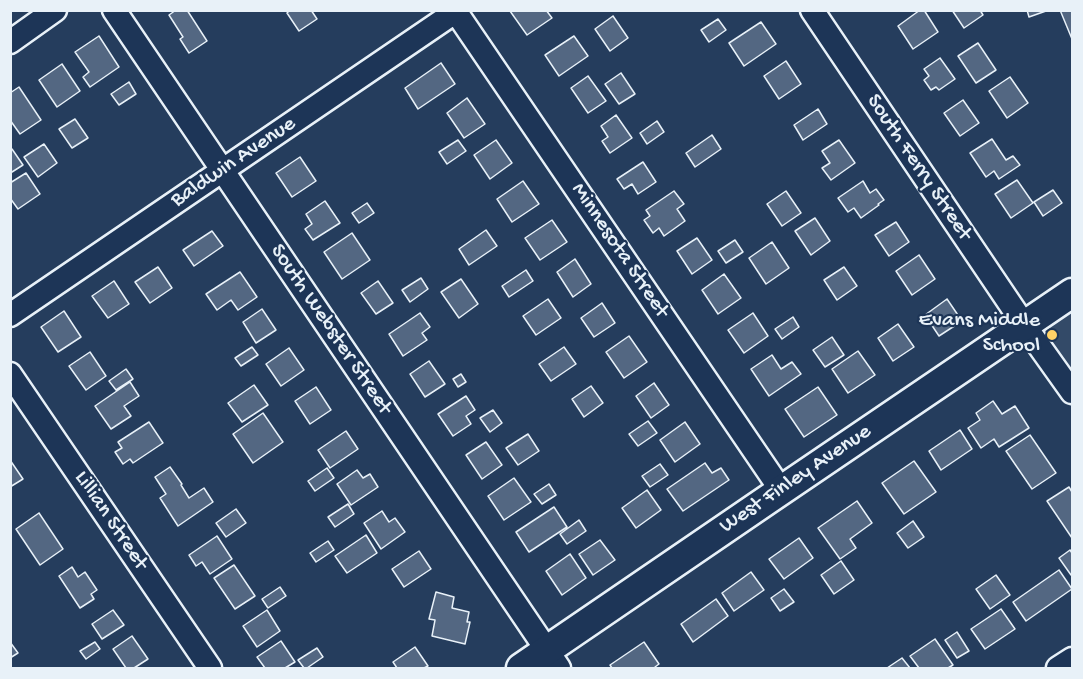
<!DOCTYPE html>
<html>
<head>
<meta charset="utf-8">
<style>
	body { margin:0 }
	#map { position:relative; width:1083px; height:679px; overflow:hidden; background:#253d5d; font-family:"Gochi Hand",sans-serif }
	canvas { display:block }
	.frame { position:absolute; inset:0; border:12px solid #e8f1f8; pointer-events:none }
</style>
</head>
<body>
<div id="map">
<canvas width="1083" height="679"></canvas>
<div class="frame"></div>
</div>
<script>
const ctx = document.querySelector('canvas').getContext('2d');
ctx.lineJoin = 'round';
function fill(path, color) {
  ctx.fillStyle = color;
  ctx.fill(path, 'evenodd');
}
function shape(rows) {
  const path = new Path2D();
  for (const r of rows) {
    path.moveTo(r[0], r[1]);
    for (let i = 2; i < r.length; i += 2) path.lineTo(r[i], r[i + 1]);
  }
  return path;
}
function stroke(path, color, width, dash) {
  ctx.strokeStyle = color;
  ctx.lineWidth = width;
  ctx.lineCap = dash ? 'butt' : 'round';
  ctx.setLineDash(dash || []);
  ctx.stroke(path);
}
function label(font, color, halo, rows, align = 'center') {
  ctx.font = font + ' "Gochi Hand",sans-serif';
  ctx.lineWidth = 4.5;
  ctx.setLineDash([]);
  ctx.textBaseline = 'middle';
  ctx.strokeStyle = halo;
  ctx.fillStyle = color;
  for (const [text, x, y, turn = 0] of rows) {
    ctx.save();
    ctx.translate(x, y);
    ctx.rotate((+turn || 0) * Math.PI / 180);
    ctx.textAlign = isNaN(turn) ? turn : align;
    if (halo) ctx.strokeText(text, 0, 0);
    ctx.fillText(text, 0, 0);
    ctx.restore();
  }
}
const built = shape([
	[1072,293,1072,392,1025,326]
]);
const building = shape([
	[176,10,187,10,207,41,189,53,180,39,183,37,169,15,176,10],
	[290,10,311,10,317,19,299,31,287,13,290,10],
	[546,10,552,18,527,35,510,11,546,10],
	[920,10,924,10,938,32,913,49,898,26,920,10],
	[952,10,980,10,983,15,964,28,952,10],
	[1027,10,1046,10,1046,11,1029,17,1027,10],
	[1060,10,1072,10,1072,39,1060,10],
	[613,16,628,38,610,51,595,29,613,16],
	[718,19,726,30,709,42,701,30,718,19],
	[761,22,776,44,744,66,729,43,761,22],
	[99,36,119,67,90,87,83,77,89,72,75,52,99,36],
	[574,36,588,56,559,76,545,55,574,36],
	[978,43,996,70,976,83,958,56,978,43],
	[940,58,955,79,939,90,936,87,931,90,924,80,929,76,924,69,940,58],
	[786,61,801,84,779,99,764,76,786,61],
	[441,63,455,84,418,109,405,88,441,63],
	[62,64,80,91,57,107,39,80,62,64],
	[621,73,635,94,619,104,605,84,621,73],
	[588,76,606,101,588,113,571,88,588,76],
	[1010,77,1028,103,1007,118,989,91,1010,77],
	[129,82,136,94,119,105,111,94,129,82],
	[19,87,41,120,20,134,10,120,10,93,19,87],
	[467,98,485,124,464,138,447,113,467,98],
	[963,100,979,123,960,136,944,113,963,100],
	[818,109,827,124,803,140,794,125,818,109],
	[616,115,632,138,610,153,602,141,608,137,601,126,616,115],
	[75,119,88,138,72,148,59,129,75,119],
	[657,121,664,132,647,144,640,133,657,121],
	[712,135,721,149,695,167,686,153,712,135],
	[992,139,1006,160,1013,156,1020,165,999,179,994,171,986,177,970,153,992,139],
	[458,140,466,151,447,164,439,152,458,140],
	[496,140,512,163,490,179,474,155,496,140],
	[839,140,855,163,831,180,822,168,830,163,822,151,839,140],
	[44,144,57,163,38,177,24,157,44,144],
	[12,149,23,165,12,172,10,170,10,150,12,149],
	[300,157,316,181,292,197,276,173,300,157],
	[643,162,656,182,638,194,632,184,624,189,617,179,643,162],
	[26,173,40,194,18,209,10,198,10,183,26,173],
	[1017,180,1033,203,1011,218,995,194,1017,180],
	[523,181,539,204,512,222,497,199,523,181],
	[863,181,870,193,876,189,884,200,878,204,879,205,861,218,854,208,848,212,838,198,863,181],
	[1053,190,1062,203,1043,216,1034,202,1053,190],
	[674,191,684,204,677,209,685,221,664,236,659,228,653,233,644,220,650,216,646,210,674,191],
	[786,191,801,213,782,226,767,204,786,191],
	[325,201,340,223,313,240,305,229,312,224,306,214,325,201],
	[367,203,374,213,359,223,352,213,367,203],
	[815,218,830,241,811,255,795,231,815,218],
	[552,220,567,242,540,260,525,238,552,220],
	[896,222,909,242,889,256,875,235,896,222],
	[486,230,497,246,469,265,459,249,486,230],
	[212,231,223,246,194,266,183,250,212,231],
	[352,233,370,260,342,279,324,252,352,233],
	[697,238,712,260,692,274,677,251,697,238],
	[735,240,743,252,726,263,718,251,735,240],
	[772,242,789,268,766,284,749,258,772,242],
	[919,255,935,279,912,295,896,271,919,255],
	[575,259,591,284,573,297,557,272,575,259],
	[158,267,172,288,150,303,135,282,158,267],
	[844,267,857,286,837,300,824,280,844,267],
	[526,270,533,281,509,297,502,286,526,270],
	[240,272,257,297,238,310,231,300,217,310,206,294,240,272],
	[724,274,741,298,718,314,702,290,724,274],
	[421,278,428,289,410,302,402,290,421,278],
	[461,279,478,304,459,318,441,292,461,279],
	[114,281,129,304,108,318,92,296,114,281],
	[378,281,393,303,376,314,361,293,378,281],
	[548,299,561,318,536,335,523,316,548,299],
	[947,299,962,321,939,336,925,315,947,299],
	[602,303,615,323,594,337,581,318,602,303],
	[262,309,276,330,256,343,243,322,262,309],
	[64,311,81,337,58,352,41,327,64,311],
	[420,313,430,327,422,333,427,340,403,356,389,334,420,313],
	[753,313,768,336,744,353,728,330,753,313],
	[793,317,799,327,782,339,775,329,793,317],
	[898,324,914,347,893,361,878,338,898,324],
	[629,336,647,362,624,378,606,352,629,336],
	[832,337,844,355,825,367,813,350,832,337],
	[252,347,258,355,241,366,235,358,252,347],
	[564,347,576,364,551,381,539,364,564,347],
	[289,348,304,370,281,386,266,364,289,348],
	[858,351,875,375,848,393,832,369,858,351],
	[90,352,106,376,86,390,69,366,90,352],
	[772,355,781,369,792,362,801,374,769,396,751,369,772,355],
	[429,361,445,384,425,397,410,374,429,361],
	[126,369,133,379,116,390,109,381,126,369],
	[461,374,466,382,458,387,453,379,461,374],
	[130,382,139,396,124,406,131,416,111,429,95,406,130,382],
	[654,383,669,405,651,418,636,396,654,383],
	[254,385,268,405,242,422,228,403,254,385],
	[591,386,603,403,584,417,572,399,591,386],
	[316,387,331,410,310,424,295,401,316,387],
	[818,387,837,415,804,437,785,409,818,387],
	[466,396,475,410,466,416,471,424,453,436,438,414,466,396],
	[993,401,1002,414,1015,406,1029,428,999,447,994,439,981,448,968,428,980,420,976,413,993,401],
	[493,410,502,423,490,432,480,418,493,410],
	[263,413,283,442,253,463,233,434,263,413],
	[648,421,657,433,638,446,629,434,648,421],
	[149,422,163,443,133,463,130,459,123,464,115,452,122,448,118,442,149,422],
	[685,422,700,444,675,462,660,440,685,422],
	[960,430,972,449,941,470,929,451,960,430],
	[346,431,358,449,330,468,318,450,346,431],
	[528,434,539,451,518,465,506,448,528,434],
	[1030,435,1056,473,1032,489,1006,451,1030,435],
	[486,442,502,465,482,479,466,455,486,442],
	[10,460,23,479,10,487,10,460],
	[914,461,936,492,904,514,882,483,914,461],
	[705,463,712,473,721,468,729,480,683,511,667,489,705,463],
	[660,464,668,475,650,487,642,476,660,464],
	[170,467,182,484,181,485,189,498,204,488,213,502,178,526,160,498,166,494,155,477,170,467],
	[327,468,334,478,315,491,308,481,327,468],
	[357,470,363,478,370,474,378,487,351,505,337,484,357,470],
	[514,478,531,502,504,520,488,496,514,478],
	[549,484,556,495,542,504,534,494,549,484],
	[1069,487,1072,492,1072,538,1047,501,1069,487],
	[647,490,661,510,636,528,622,508,647,490],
	[857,501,872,523,850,539,856,548,840,559,818,528,857,501],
	[348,504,354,514,335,527,328,517,348,504],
	[554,507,567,527,529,552,516,532,554,507],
	[236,509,246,523,226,537,216,523,236,509],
	[382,511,389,522,395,518,405,532,381,549,364,523,382,511],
	[39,513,63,549,40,565,16,529,39,513],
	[579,520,586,531,567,544,560,534,579,520],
	[913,521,924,537,908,548,897,533,913,521],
	[366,535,377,553,347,573,335,556,366,535],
	[217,536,232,559,210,574,202,562,196,566,189,555,217,536],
	[799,538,813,558,784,579,769,559,799,538],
	[600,540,615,560,593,575,579,554,600,540],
	[328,541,334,550,316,562,310,553,328,541],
	[1070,550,1072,553,1072,574,1071,575,1059,558,1070,550],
	[419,551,431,569,404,587,392,569,419,551],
	[570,554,586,578,562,595,546,571,570,554],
	[841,561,854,580,834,594,821,575,841,561],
	[234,565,255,596,235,609,214,578,234,565],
	[72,567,78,577,85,572,97,590,91,594,94,599,80,608,59,576,72,567],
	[1059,570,1072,589,1026,621,1013,602,1059,570],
	[751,572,764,590,734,611,722,593,751,572],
	[996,575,1010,595,990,609,976,589,996,575],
	[280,587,286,596,268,608,262,599,280,587],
	[784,589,794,602,780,611,771,598,784,589],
	[436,592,454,597,452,608,469,612,467,622,470,622,465,644,432,636,435,620,429,619,436,592],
	[716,599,728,616,693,642,681,624,716,599],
	[1001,609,1015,629,985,649,971,629,1001,609],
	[113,610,124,625,102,639,92,624,113,610],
	[267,610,280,631,257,647,243,626,267,610],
	[957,632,969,651,957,658,945,640,957,632],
	[132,636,148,659,134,668,126,668,113,649,132,636],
	[935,639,953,665,948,668,919,668,910,656,935,639],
	[281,641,295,662,285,668,265,668,257,657,281,641],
	[10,642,18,653,10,658,10,642],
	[95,642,100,649,86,659,80,651,95,642],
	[644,642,659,664,655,667,656,668,612,668,610,665,644,642],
	[415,647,428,666,424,668,397,668,393,662,415,647],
	[317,648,323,657,307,668,304,668,298,660,317,648],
	[902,658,910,668,887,668,902,658]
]);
const minor = shape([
	[114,10,559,668],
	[812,10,1025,326,1072,392],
	[456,12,781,490],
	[10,42,55,10],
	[10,315,458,10],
	[10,374,210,668],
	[1058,668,1072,659]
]);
const major = shape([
	[521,668,767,500,1072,293]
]);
const markers = [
	[1052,335,6,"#ffd166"]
];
const streetNames = [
	["Baldwin Avenue",234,163,-34],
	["South Ferry Street",918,168,56],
	["Minnesota Street",619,251,56],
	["South Webster Street",330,330,56],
	["West Finley Avenue",796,480,-34],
	["Lillian Street",110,521,56]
];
const poiNames = [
	["Evans Middle",1040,322],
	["School",1040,347]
];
fill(built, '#334a68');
fill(building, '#536782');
stroke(building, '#e8f1f8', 1.5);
stroke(minor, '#e8f1f8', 27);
stroke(major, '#e8f1f8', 33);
stroke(minor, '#1d3557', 22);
stroke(major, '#1d3557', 28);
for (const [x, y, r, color] of markers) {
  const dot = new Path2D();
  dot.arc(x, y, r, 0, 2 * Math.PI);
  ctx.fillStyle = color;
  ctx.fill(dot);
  stroke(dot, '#1d3557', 2);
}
label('22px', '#e8f1f8', '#1d3557', streetNames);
label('22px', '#e8f1f8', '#1d3557', poiNames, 'right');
</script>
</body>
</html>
